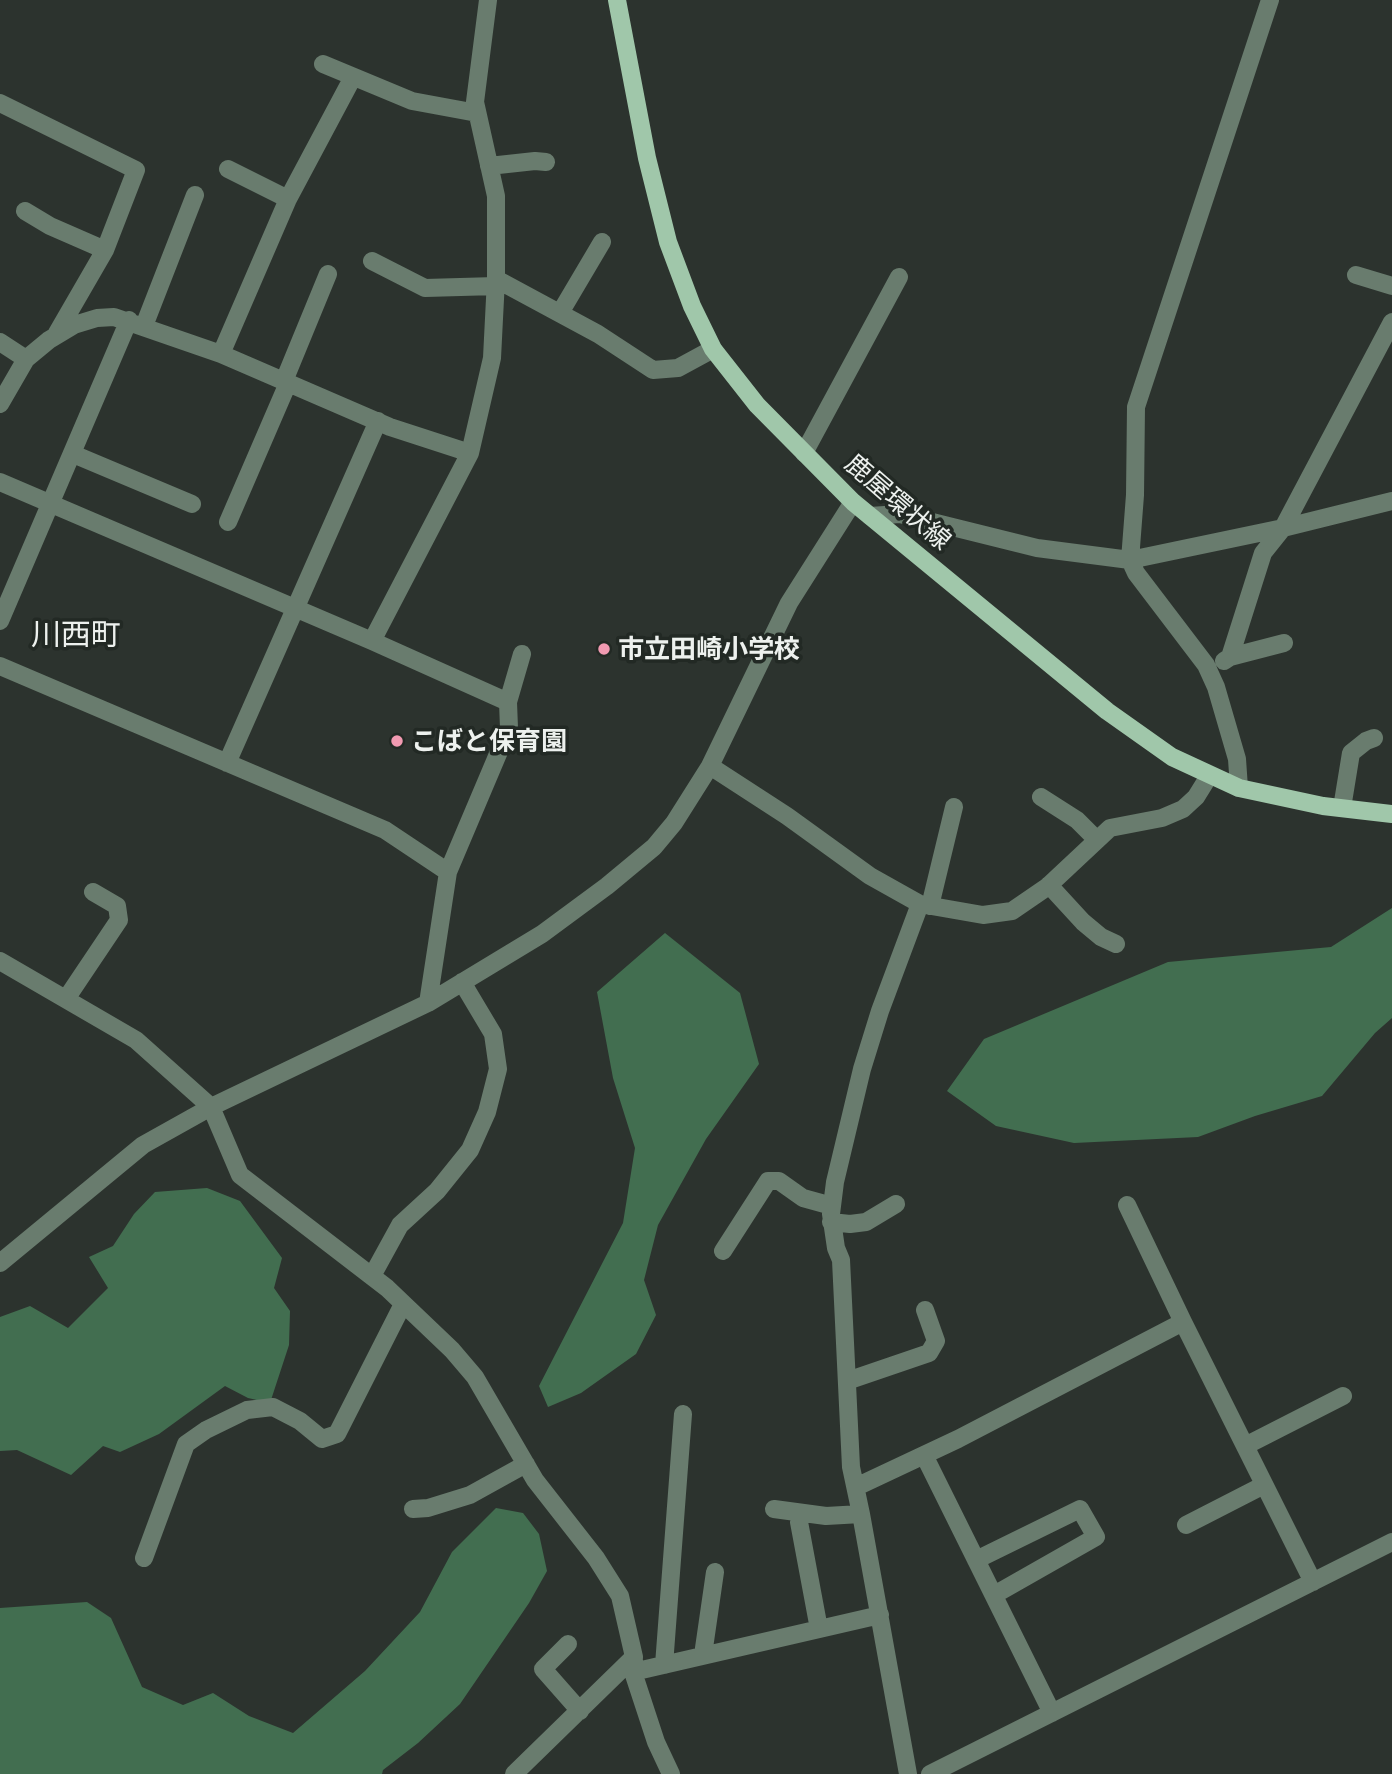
<!DOCTYPE html>
<html>
<head>
<meta charset="utf-8">
<style>
	body { margin:0 }
	canvas { display:block; background:#2c332e }
</style>
</head>
<body>
<canvas width="1392" height="1774"></canvas>
<script>
const ctx = document.querySelector('canvas').getContext('2d');
ctx.lineJoin = 'round';
function fill(path, color) {
  ctx.fillStyle = color;
  ctx.fill(path, 'evenodd');
}
function shape(rows) {
  const path = new Path2D();
  for (const r of rows) {
    path.moveTo(r[0], r[1]);
    for (let i = 2; i < r.length; i += 2) path.lineTo(r[i], r[i + 1]);
  }
  return path;
}
function stroke(path, color, width, dash) {
  ctx.strokeStyle = color;
  ctx.lineWidth = width;
  ctx.lineCap = dash ? 'butt' : 'round';
  ctx.setLineDash(dash || []);
  ctx.stroke(path);
}
function label(font, color, halo, rows, align = 'center') {
  ctx.font = font + ' "Exo 2","Noto Sans JP",sans-serif';
  ctx.lineWidth = 7;
  ctx.setLineDash([]);
  ctx.textBaseline = 'middle';
  ctx.strokeStyle = halo;
  ctx.fillStyle = color;
  for (const [text, x, y, turn = 0] of rows) {
    ctx.save();
    ctx.translate(x, y);
    ctx.rotate((+turn || 0) * Math.PI / 180);
    ctx.textAlign = isNaN(turn) ? turn : align;
    if (halo) ctx.strokeText(text, 0, 0);
    ctx.fillText(text, 0, 0);
    ctx.restore();
  }
}
const forest = shape([
	[1392,908,1392,1018,1375,1033,1322,1096,1255,1116,1198,1137,1074,1143,996,1126,947,1091,984,1039,1168,962,1331,947],
	[665,933,740,993,759,1064,706,1139,658,1225,644,1280,656,1315,636,1354,581,1393,548,1407,539,1386,623,1223,635,1148,613,1078,597,992],
	[207,1188,240,1201,282,1258,274,1288,290,1311,289,1345,270,1403,248,1398,225,1386,159,1434,120,1452,103,1446,71,1475,17,1450,0,1451,0,1317,30,1306,68,1328,108,1288,89,1257,113,1246,134,1214,155,1192],
	[496,1508,523,1513,539,1534,547,1571,529,1603,460,1704,418,1743,383,1770,382,1774,0,1774,0,1608,87,1602,111,1618,142,1687,183,1705,213,1693,249,1716,293,1733,365,1671,420,1612,452,1552]
]);
const minor = shape([
	[323,64,412,101,477,113],
	[0,103,136,170,105,250,57,333],
	[489,166,535,161,546,162],
	[288,199,353,77],
	[25,211,50,226,105,250],
	[372,261,425,288,496,286],
	[1356,275,1392,286],
	[496,279,598,334,653,370,678,368,713,349],
	[560,313,602,242],
	[144,326,195,195],
	[0,342,26,359],
	[221,354,288,199,228,169],
	[284,381,328,274],
	[0,404,26,359,49,340,74,325,97,318,114,317,221,354,390,427,470,453],
	[804,453,899,277],
	[73,454,192,504],
	[0,482,372,641,508,702,509,728,448,872,428,1003],
	[870,516,900,514,1037,548,1130,560,1283,528,1392,501],
	[228,522,288,383],
	[0,621,129,320],
	[372,641,470,453,492,358,496,279,496,196,475,102,488,0],
	[1230,657,1263,553,1283,528,1392,322],
	[1224,661,1230,657,1284,643],
	[0,666,385,830,448,872],
	[508,702,522,654],
	[227,763,378,421],
	[710,766,787,816,870,876,920,904,983,915,1012,911,1047,887,1110,828,1162,818,1183,809,1196,797,1209,776],
	[1239,788,1237,759,1216,687,1206,665,1136,573,1130,560,1135,495,1136,407,1270,0],
	[1041,797,1077,820,1097,840],
	[1342,808,1351,753,1366,741,1374,738],
	[1049,885,1083,922,1101,937,1116,944],
	[930,906,954,807],
	[0,961,136,1040,211,1107,240,1175,387,1288,452,1350,475,1377,535,1480,596,1558,620,1596,634,1657,633,1672,656,1742,671,1774],
	[66,999,119,920,117,906,93,892],
	[1127,1205,1183,1322,1313,1582],
	[831,1222,850,1224,866,1222,896,1204],
	[723,1251,768,1181,779,1181,803,1198,832,1206],
	[0,1263,143,1145,211,1107,428,1003,542,934,607,886,654,847,674,823,710,766,789,603,853,502],
	[372,1276,400,1225,437,1191,470,1150,487,1112,498,1069,493,1034,462,982],
	[847,1381,929,1353,936,1341,925,1310],
	[1245,1446,1343,1396],
	[924,1455,1052,1713],
	[856,1487,958,1439,1183,1322],
	[413,1509,428,1508,470,1495,526,1464],
	[774,1509,826,1516,861,1514],
	[799,1522,819,1629],
	[1186,1525,1264,1485],
	[144,1558,186,1444,206,1430,247,1410,273,1407,300,1421,322,1439,337,1434,403,1304],
	[976,1560,1080,1509,1096,1537,994,1595],
	[568,1644,543,1669,580,1711],
	[703,1655,715,1572],
	[664,1665,683,1414],
	[633,1672,880,1615],
	[514,1774,634,1657],
	[908,1774,861,1514,851,1467,841,1260,836,1248,831,1214,835,1182,862,1069,880,1011,920,904],
	[930,1774,1392,1542]
]);
const major = shape([
	[617,0,647,158,668,242,692,306,713,349,757,405,853,502,1107,711,1172,757,1239,788,1323,806,1392,814]
]);
const markers = [
	[604,649,7,"#f19ab1"],
	[397,741,7,"#f19ab1"]
];
const streetNames = [
	["鹿屋環状線",898,502,41]
];
const poiNames = [
	["市立田崎小学校",618,649],
	["こばと保育園",411,741]
];
const quarterNames = [
	["川西町",76,635]
];
fill(forest, '#426e50');
stroke(minor, '#697c6e', 18);
stroke(major, '#a0c7aa', 18);
for (const [x, y, r, color] of markers) {
  const dot = new Path2D();
  dot.arc(x, y, r, 0, 2 * Math.PI);
  ctx.fillStyle = color;
  ctx.fill(dot);
  stroke(dot, '#222924', 2.5);
}
label('26px', '#edf1ee', '#222924', streetNames);
label('bold 26px', '#edf1ee', '#222924', poiNames, 'left');
label('30px', '#edf1ee', '#222924', quarterNames);
</script>
</body>
</html>
